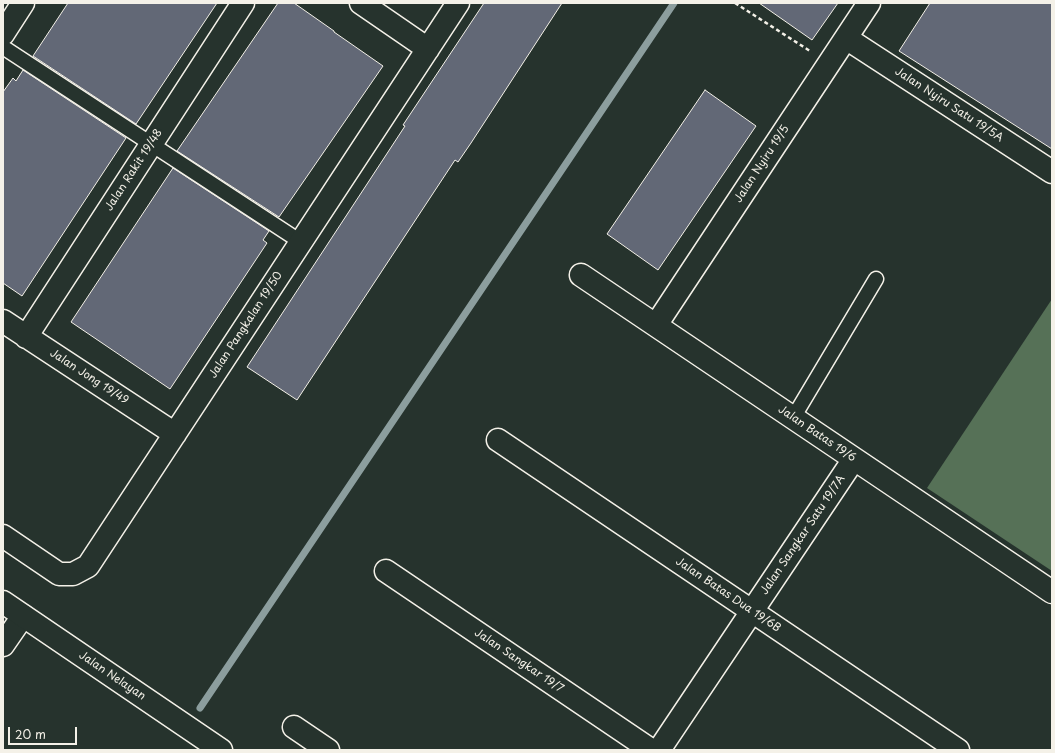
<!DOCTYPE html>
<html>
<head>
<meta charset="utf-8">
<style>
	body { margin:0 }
	#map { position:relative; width:1055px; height:753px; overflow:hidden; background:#26332d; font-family:"Playpen Sans",sans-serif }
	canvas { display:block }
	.frame { position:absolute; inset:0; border:4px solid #f4f1e8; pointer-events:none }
	.scale { position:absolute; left:8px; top:727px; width:69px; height:18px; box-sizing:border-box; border:2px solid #f4f1e8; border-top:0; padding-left:5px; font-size:12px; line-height:14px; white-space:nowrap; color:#f4f1e8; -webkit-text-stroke:3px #26332d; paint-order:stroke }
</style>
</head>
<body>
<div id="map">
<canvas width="1055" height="753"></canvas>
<div class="frame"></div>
<div class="scale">20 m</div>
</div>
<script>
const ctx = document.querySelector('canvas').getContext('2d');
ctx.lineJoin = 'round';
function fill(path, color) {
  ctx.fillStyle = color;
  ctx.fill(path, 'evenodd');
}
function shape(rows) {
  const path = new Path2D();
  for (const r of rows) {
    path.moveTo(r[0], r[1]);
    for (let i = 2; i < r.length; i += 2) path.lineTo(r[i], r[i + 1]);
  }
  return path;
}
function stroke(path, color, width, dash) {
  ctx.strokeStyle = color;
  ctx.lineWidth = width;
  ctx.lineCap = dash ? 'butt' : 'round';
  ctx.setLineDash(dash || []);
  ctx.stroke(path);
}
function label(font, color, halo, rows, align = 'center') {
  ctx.font = font + ' "Playpen Sans",sans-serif';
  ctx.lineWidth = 4;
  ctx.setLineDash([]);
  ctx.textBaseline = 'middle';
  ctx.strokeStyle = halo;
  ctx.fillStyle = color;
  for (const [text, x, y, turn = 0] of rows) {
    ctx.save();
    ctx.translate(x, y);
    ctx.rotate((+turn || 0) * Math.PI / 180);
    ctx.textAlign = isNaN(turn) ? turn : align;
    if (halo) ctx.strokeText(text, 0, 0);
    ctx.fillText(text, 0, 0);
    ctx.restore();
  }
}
const green = shape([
	[1052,299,1052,571,927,488]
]);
const stream = shape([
	[200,708,674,3]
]);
const building = shape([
	[68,3,217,3,136,124,33,56,68,3],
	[278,3,294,3,334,31,334,32,383,66,279,217,177,151,278,3],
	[484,3,562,3,471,143,458,162,455,160,297,400,247,367,369,181,405,126,403,125,484,3],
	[759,3,838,3,812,40,759,3],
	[930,3,1052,3,1052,149,899,51,930,3],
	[23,70,126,138,22,296,3,283,3,92,13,78,16,81,23,70],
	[705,90,756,126,658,270,607,234,705,90],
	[173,168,269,231,263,240,267,243,170,389,71,322,173,168]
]);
const path = shape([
	[735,3,810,51]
]);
const lane = shape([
	[3,47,301,242],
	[793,418,876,279]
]);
const street = shape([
	[361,3,428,49],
	[3,34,23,3],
	[846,38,1052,172],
	[581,275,1052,592],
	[3,321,175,434],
	[656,325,869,3],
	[26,337,243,3],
	[498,440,958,750],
	[3,536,59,574,73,574,88,566,458,3],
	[386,571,651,750],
	[3,645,23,616],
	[294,727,328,750],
	[659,750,854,459]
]);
const secondary = shape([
	[3,602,221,750]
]);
const streetNames = [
	["Jalan Nyiru Satu 19/5A",949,105,33],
	["Jalan Nyiru 19/5",762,164,-57],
	["Jalan Rakit 19/48",134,170,-57],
	["Jalan Pangkalan 19/50",246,325,-57],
	["Jalan Jong 19/49",89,377,33],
	["Jalan Batas 19/6",817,434,34],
	["Jalan Sangkar Satu 19/7A",803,535,-56],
	["Jalan Batas Dua 19/6B",728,595,34],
	["Jalan Sangkar 19/7",519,661,34],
	["Jalan Nelayan",112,676,34]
];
fill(green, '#567157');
stroke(stream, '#8c9e9e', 7);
fill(building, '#626876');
stroke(building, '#f4f1e8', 1);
stroke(lane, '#f4f1e8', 17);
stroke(street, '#f4f1e8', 25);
stroke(secondary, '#f4f1e8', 25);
stroke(path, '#f4f1e8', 2.5, [4, 3]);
stroke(lane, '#26332d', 14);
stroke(street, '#26332d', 22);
stroke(secondary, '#26332d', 22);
label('11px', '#f4f1e8', '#26332d', streetNames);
</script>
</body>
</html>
